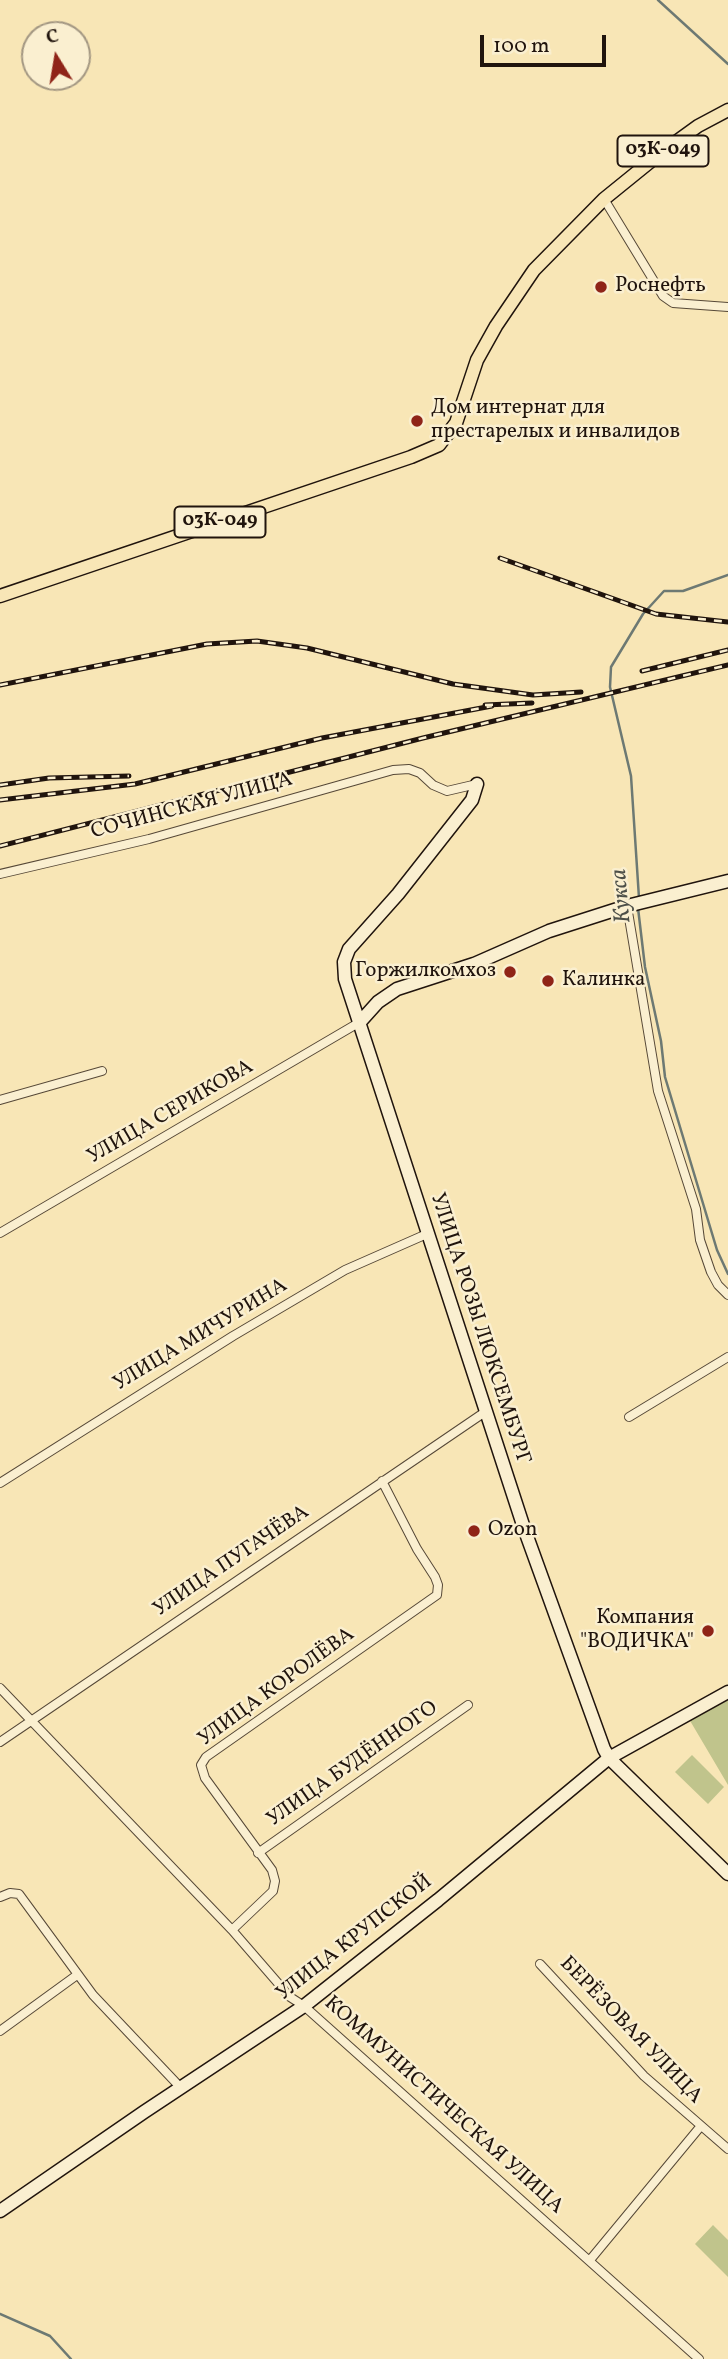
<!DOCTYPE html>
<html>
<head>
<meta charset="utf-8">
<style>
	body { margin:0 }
	#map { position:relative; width:728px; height:2359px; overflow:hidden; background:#f8e6b6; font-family:Vollkorn,serif }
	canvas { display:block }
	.north { position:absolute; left:21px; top:21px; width:70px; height:70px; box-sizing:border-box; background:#faefd0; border:2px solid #a39782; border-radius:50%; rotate:349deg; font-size:19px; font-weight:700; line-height:28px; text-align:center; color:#20140d }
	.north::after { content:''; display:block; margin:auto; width:24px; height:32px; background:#8f2418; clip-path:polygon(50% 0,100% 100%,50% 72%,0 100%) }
	.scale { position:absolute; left:480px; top:35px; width:126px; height:32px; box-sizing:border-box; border:4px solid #20140d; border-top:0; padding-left:9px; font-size:21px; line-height:24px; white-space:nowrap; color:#20140d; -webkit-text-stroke:5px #faefd0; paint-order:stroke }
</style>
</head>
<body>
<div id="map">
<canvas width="728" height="2359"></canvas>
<div class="north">С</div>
<div class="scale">100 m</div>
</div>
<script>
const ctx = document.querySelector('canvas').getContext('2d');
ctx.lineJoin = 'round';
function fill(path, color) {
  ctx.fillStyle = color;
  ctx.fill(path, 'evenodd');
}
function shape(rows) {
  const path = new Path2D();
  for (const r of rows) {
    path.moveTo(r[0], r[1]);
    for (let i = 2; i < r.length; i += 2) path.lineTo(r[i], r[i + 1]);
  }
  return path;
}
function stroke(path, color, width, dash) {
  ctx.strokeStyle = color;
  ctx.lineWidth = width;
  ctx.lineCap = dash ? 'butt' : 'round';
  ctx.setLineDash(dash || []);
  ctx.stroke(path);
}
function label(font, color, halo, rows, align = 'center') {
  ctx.font = font + ' Vollkorn,serif';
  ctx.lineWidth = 5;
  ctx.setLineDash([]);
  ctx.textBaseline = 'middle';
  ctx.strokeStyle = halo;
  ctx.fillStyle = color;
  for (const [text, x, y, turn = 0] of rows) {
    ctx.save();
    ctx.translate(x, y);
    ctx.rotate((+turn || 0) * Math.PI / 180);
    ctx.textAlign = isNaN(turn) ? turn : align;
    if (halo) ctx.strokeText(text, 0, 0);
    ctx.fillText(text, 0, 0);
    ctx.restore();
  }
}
const green = shape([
	[728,1698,728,1785,689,1719],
	[692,1755,724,1787,708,1804,675,1772],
	[713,2225,728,2240,728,2277,695,2244]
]);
const stream = shape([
	[658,0,728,64],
	[639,898,631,776,610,687,611,667,643,614,664,591,683,591,728,575],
	[638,908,645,967,661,1041,665,1077,717,1250,728,1274],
	[0,2314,50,2336,71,2359]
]);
const street = shape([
	[604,199,663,296,673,303,728,307],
	[0,874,149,839,393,770,409,769,420,773,433,785,447,791,477,784],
	[627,906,658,1091,696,1209,700,1240,711,1272,718,1285,728,1295],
	[0,1100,102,1071],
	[0,1233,360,1022],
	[629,1417,728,1357],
	[0,1483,233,1336,345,1270,429,1233],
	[0,1688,232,1930,290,1997,304,2006,699,2359],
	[0,1742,485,1412],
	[258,1853,468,1705],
	[0,1897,10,1893,19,1894,93,1995,181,2088],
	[232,1930,273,1891,275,1881,272,1870,205,1778,201,1765,206,1757,437,1595,438,1585,435,1577,417,1549,382,1481],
	[540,1964,644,2076,728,2149],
	[0,2031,77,1975],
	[590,2260,700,2127]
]);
const secondary = shape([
	[477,784,472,800,398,894,349,949,344,962,345,979,524,1528,604,1749,609,1758,728,1874],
	[360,1022,378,1002,397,989,474,964,549,931,627,906,728,881],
	[0,2211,144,2112,304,2006,438,1900,609,1758,728,1692]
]);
const primary = shape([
	[0,596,411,457,439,445,456,423,477,360,496,326,534,270,604,199,662,152,698,126,728,110]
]);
const rail = shape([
	[500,558,656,614,728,622],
	[642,671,728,650],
	[0,685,207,644,257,641,307,648,453,684,533,695,581,692],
	[485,705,532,703],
	[0,785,49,778,129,776],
	[0,800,135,784,322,738,492,706],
	[0,846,423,738,728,665]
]);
const markers = [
	[601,287,7,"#8f2418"],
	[417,421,7,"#8f2418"],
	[510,972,7,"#8f2418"],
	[548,981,7,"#8f2418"],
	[474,1531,7,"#8f2418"],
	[708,1631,7,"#8f2418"]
];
const shields = [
	[663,151,91],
	[220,522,91]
];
const shieldNames = [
	["03К-049",663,151],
	["03К-049",220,522]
];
const poiNames = [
	["Роснефть",615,287],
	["Дом интернат для",431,409],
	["престарелых и инвалидов",431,433],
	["Горжилкомхоз",496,972,"right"],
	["Калинка",562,981],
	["Ozon",488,1531],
	["Компания",694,1619,"right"],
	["\"ВОДИЧКА\"",694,1643,"right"]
];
const streetNames = [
	["СОЧИНСКАЯ УЛИЦА",192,807,-15],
	["УЛИЦА СЕРИКОВА",171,1113,-30],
	["УЛИЦА РОЗЫ ЛЮКСЕМБУРГ",479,1329,72],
	["УЛИЦА МИЧУРИНА",201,1336,-31],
	["УЛИЦА ПУГАЧЁВА",232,1562,-34],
	["УЛИЦА КОРОЛЁВА",277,1688,-36],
	["УЛИЦА БУДЁННОГО",353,1765,-35],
	["УЛИЦА КРУПСКОЙ",355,1939,-38],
	["БЕРЁЗОВАЯ УЛИЦА",630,2031,46],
	["КОММУНИСТИЧЕСКАЯ УЛИЦА",443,2106,42]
];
const waterNames = [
	["Кукса",623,896,-95]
];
fill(green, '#c0c48c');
stroke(stream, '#6d7973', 2.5);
stroke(street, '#564837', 10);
stroke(secondary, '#20140d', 15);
stroke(primary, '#20140d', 15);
stroke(street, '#faefd0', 8);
stroke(secondary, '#faefd0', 12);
stroke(primary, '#f8e6b6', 12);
stroke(rail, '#20140d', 5);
stroke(rail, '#faefd0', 2.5, [8]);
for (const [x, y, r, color] of markers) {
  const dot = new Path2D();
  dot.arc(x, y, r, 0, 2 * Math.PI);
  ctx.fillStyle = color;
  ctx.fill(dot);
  stroke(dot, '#faefd0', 2.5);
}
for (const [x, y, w] of shields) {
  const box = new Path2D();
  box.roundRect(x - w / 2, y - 15.5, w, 31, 5);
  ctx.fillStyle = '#faefd0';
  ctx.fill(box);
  stroke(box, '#20140d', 2);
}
label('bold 19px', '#20140d', null, shieldNames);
label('21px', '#20140d', '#faefd0', poiNames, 'left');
label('21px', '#20140d', '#faefd0', streetNames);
label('italic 23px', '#4d4f48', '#faefd0', waterNames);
</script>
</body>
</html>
